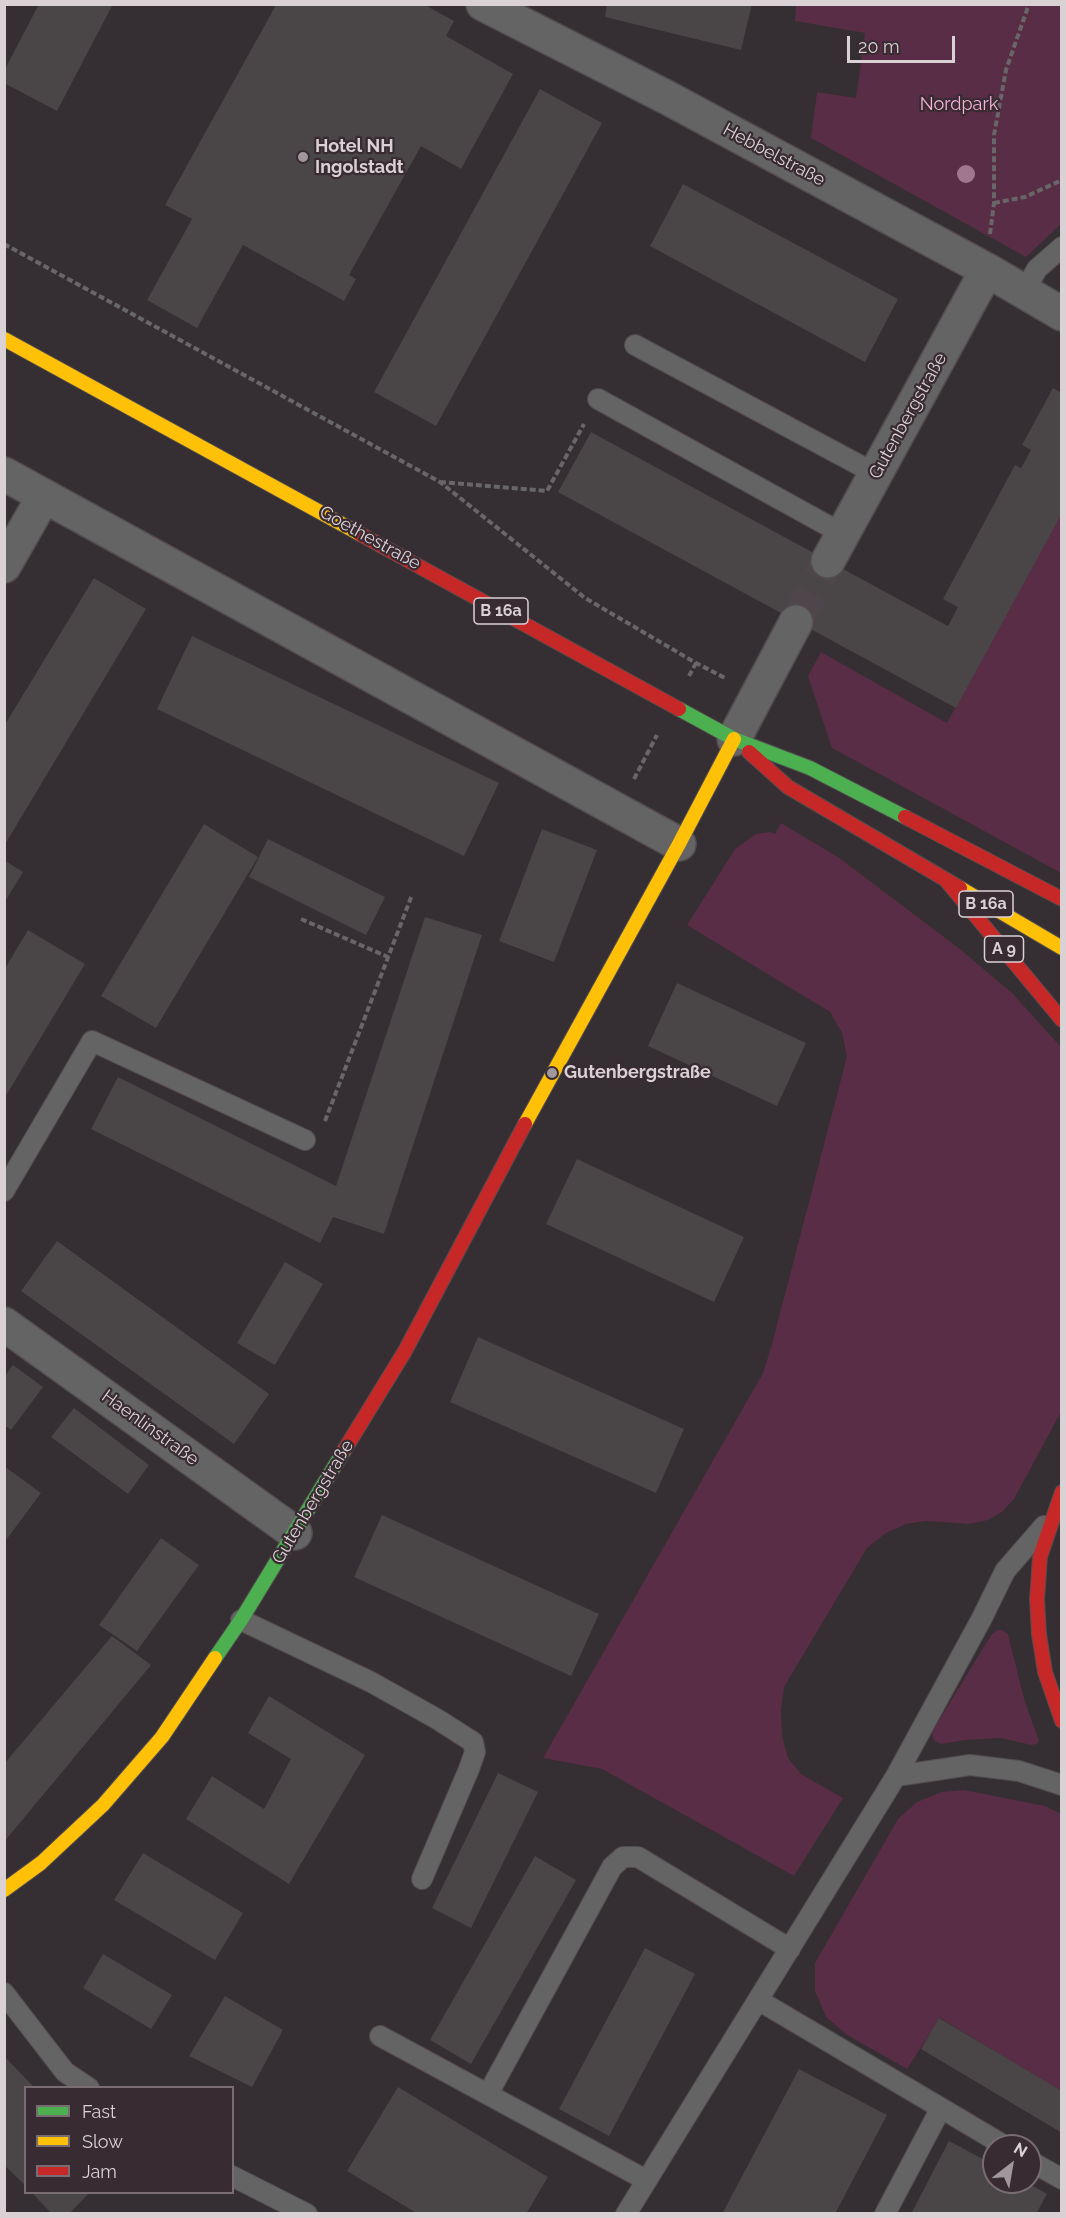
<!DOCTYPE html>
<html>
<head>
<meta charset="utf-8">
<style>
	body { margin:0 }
	#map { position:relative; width:1066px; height:2218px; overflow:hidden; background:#352e32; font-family:Raleway,sans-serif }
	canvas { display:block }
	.frame { position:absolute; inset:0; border:6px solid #dad1d5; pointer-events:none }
	.legend { position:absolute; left:24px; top:2086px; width:210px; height:108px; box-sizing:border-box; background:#382b32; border:2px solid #796d73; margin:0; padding:8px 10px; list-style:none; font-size:18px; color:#dad1d5 }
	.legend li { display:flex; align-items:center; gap:12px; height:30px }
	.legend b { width:30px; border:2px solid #796d73 }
	.north { position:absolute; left:982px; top:2134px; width:60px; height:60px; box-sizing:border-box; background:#382b32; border:2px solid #796d73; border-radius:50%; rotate:31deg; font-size:16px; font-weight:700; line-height:24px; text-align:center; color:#dad1d5 }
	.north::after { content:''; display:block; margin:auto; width:21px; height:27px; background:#a0989c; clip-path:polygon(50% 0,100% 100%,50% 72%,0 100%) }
	.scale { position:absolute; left:847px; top:36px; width:108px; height:27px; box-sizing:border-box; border:3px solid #dad1d5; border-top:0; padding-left:8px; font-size:18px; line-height:21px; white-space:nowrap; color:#dad1d5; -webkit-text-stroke:4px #382b32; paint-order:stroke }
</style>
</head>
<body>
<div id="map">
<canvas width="1066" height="2218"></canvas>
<div class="frame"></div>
<ul class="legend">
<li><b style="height:8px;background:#4caf50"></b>Fast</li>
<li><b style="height:8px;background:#ffc107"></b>Slow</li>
<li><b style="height:8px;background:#c62828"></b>Jam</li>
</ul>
<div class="north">N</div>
<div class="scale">20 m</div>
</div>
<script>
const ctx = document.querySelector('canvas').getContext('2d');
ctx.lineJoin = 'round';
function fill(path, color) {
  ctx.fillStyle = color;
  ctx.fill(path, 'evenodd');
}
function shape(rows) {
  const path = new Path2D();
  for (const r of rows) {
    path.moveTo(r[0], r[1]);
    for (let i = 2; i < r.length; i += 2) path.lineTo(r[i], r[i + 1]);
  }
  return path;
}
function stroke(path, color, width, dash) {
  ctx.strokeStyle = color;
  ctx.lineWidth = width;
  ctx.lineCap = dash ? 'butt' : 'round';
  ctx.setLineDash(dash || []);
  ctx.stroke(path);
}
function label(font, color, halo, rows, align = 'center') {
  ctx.font = font + ' Raleway,sans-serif';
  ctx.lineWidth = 4.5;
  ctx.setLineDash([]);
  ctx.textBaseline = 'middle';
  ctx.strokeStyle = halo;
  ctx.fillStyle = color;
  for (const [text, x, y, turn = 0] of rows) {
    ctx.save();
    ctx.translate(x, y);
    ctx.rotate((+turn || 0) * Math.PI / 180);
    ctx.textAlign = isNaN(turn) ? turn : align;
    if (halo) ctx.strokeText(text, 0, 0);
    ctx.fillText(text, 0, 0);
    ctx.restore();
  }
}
const green = shape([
	[796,5,1061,5,1061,224,1026,257,811,138,817,92,856,98,865,33,795,21],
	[1061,513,1061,873,832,748,808,676,821,652,947,723],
	[781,823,838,857,960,949,1012,993,1062,1048,1061,1412,1014,1499,1002,1512,988,1520,970,1524,926,1521,906,1524,886,1533,867,1548,784,1687,781,1710,782,1736,788,1758,801,1774,843,1798,794,1876,602,1769,543,1758,763,1373,772,1344,847,1056,842,1033,830,1012,687,925,735,849,756,834,770,832,775,834],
	[997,1630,1002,1630,1008,1634,1025,1702,1039,1741,1037,1744,1031,1745,1001,1738,966,1740,941,1744,934,1741,932,1734,935,1727,991,1635],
	[964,1790,1045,1806,1061,1814,1061,2091,940,2018,907,2069,847,2035,826,2017,815,1991,815,1963,898,1819,917,1802,942,1792]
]);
const building = shape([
	[39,4,113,4,57,111,4,83,4,71],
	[607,4,752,4,741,50,605,17],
	[276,5,425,5,454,21,446,36,513,74,461,169,421,146,349,275,356,279,344,301,243,245,197,328,147,300,192,219,165,205],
	[540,89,602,123,436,426,374,392],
	[683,184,898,299,865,362,650,246],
	[1053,388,1062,393,1062,513,956,708,558,492,591,432,948,626,958,607,943,599,1015,465,1021,468,1031,450,1022,445],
	[94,578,146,609,4,846,4,726],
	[192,636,499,783,464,856,157,709],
	[204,824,258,857,156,1028,101,996],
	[542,829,597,850,554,962,499,941],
	[268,839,385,897,366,935,249,877],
	[4,860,23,872,4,903],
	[425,917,482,935,384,1234,333,1217,320,1243,91,1129,118,1077,336,1186],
	[28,930,85,964,4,1099,4,970],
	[677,983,806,1043,777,1106,648,1046],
	[577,1159,744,1237,714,1302,546,1224],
	[57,1241,269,1394,234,1444,21,1291],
	[285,1262,323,1284,275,1365,237,1343],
	[478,1337,684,1429,656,1493,450,1402],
	[13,1365,43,1387,11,1430,4,1425,4,1377],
	[74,1408,149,1465,128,1494,51,1437],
	[4,1466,41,1493,4,1543],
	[382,1515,599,1614,571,1676,354,1577],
	[161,1538,199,1565,137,1651,99,1625],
	[112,1636,151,1665,4,1842,4,1764],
	[269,1696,365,1755,289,1884,186,1819,212,1776,264,1809,291,1759,248,1733],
	[498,1773,538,1792,471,1928,432,1908],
	[143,1853,243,1913,215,1960,114,1900],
	[535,1856,576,1880,471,2064,430,2040],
	[645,1948,695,1974,609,2136,559,2109],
	[103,1954,172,1995,151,2029,83,1988],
	[225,1996,283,2030,252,2087,189,2056],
	[939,2018,1062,2091,1062,2133,921,2049],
	[4,2056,35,2088,26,2088,26,2186,4,2165],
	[799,2069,887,2115,835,2214,722,2214],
	[398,2087,548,2177,526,2214,418,2214,347,2171],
	[949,2141,994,2165,994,2182,1026,2182,1047,2194,1036,2214,911,2214],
	[31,2192,90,2192,69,2214,52,2214]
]);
const streetTunnel = shape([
	[796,622,828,561]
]);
const path = shape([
	[994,203,1025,197,1062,180],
	[990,234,994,203,994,135,1006,70,1029,4],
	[4,244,440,482,585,598,696,663,727,679],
	[440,482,547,491,584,424],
	[689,676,696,663],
	[634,779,657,735],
	[301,919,388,957],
	[325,1121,412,895]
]);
const lane = shape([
	[1024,292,1037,269,1062,247],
	[635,345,876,474],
	[598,399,843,534],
	[4,1191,92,1041,305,1140],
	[241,1620,371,1682,437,1719,473,1742,475,1752,469,1769,422,1879],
	[896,1776,970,1765,1019,1771,1062,1785],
	[4,1993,65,2072,89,2088],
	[758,2000,941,2108,885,2214],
	[380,2036,646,2180],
	[488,2094,612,1867,623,1857,638,1857,790,1949],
	[941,2108,1005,2146],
	[1030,2161,1062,2179],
	[232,2176,307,2214],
	[626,2214,896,1776,982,1618,1005,1571,1044,1526]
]);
const street = shape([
	[483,4,668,98,987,270,1062,314],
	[4,474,679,844],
	[828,561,987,270],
	[4,566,44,496],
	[734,739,796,622],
	[4,1324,295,1533]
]);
const fast = shape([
	[679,709,734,739,810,768,905,817],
	[215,1658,241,1620,345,1449]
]);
const slow = shape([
	[4,339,360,534],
	[960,888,1062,948],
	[525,1124,679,844,734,739],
	[4,1890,41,1863,103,1805,162,1737,215,1658]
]);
const jam = shape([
	[360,534,679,709],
	[749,752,788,787,960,888],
	[905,817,1062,899],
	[945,879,1062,1020],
	[345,1449,405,1351,525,1124],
	[1062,1492,1040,1557,1037,1599,1039,1634,1045,1672,1062,1721]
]);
const trees = [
	[966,174]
];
const markers = [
	[303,157,6,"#a0989c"],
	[552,1073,6,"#a0989c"]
];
const shields = [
	[501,611,54],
	[986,904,54],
	[1004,949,39]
];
const shieldNames = [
	["B 16a",501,611],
	["B 16a",986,904],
	["A 9",1004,949]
];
const parkNames = [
	["Nordpark",959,105]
];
const poiNames = [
	["Hotel NH",315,147],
	["Ingolstadt",315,168],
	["Gutenbergstraße",564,1073]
];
const streetNames = [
	["Hebbelstraße",774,155,28],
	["Gutenbergstraße",908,416,-61],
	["Goethestraße",370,538,29],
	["Haenlinstraße",150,1428,36],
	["Gutenbergstraße",313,1502,-59]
];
fill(green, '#582d45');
fill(building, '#4a4547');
stroke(streetTunnel, '#4e464a', 33, [33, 16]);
stroke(lane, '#524c4f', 22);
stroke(street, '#524c4f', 36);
stroke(fast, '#524c4f', 16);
stroke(slow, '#524c4f', 16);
stroke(jam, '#524c4f', 16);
stroke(path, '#686668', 4, [6, 3]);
stroke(lane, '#646464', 20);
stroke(street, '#646464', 33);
stroke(fast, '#4caf50', 14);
stroke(slow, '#ffc107', 14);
stroke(jam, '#c62828', 14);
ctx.fillStyle = '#a0778d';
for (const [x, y] of trees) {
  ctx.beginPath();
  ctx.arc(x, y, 9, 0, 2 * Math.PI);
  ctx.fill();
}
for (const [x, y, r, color] of markers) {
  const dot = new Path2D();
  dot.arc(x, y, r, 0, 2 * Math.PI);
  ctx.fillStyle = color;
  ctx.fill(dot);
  stroke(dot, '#382b32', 2);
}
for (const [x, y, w] of shields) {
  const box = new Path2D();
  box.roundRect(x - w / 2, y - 13, w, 26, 4.5);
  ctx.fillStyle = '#382b32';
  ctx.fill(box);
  stroke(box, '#dad1d5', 1.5);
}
label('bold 16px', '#dad1d5', null, shieldNames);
label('18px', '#f7b2d7', '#382b32', parkNames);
label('bold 18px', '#dad1d5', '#382b32', poiNames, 'left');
label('18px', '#dad1d5', '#382b32', streetNames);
</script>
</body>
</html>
